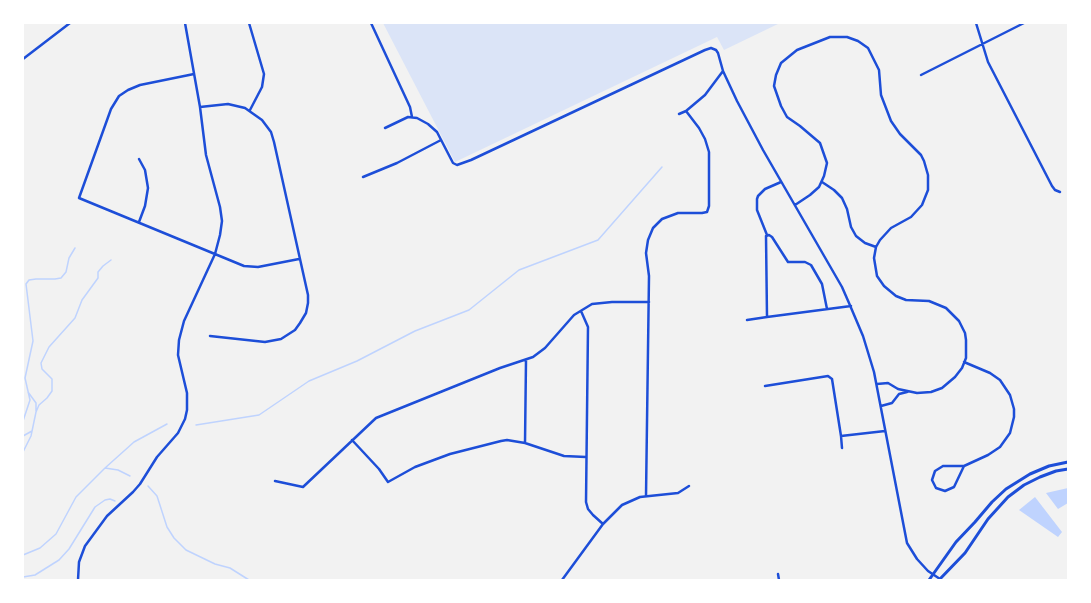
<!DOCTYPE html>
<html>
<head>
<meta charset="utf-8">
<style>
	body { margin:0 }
	#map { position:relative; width:1091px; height:603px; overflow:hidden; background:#f2f2f2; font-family:Roboto,sans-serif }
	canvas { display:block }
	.frame { position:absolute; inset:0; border:24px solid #fff; pointer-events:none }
</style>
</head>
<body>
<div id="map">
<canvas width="1091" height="603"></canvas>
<div class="frame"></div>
</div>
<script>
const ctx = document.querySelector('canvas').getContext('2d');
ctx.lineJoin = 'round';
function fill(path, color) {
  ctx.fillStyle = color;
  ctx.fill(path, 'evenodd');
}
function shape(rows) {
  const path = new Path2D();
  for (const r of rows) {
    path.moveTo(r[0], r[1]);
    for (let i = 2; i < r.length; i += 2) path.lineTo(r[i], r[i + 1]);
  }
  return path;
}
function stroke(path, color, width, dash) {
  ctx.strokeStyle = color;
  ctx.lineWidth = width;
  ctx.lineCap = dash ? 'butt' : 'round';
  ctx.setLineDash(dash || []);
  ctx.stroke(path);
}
const green = shape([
	[383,23,780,23,724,50,717,37,455,162]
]);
const water = shape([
	[1068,488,1068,503,1058,509,1046,493],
	[1035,497,1062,532,1058,537,1019,510]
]);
const stream = shape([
	[28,392,36,403,36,411],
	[23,421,30,400,25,378,33,341,26,284,29,280,36,279,55,279,61,278,66,272,69,258,75,248],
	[196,425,259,415,309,381,357,361,415,331,469,310,519,270,598,240,662,167],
	[23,436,32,431],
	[23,452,31,436,36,412,39,405,47,398,52,391,52,379,42,369,41,363,49,347,75,318,82,300,98,278,98,272,103,266,111,260],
	[105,468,118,470,130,476],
	[148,486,157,496,167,527,174,538,186,550,215,564,230,568,249,580],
	[23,555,40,548,56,534,76,497,105,468,134,442,167,424],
	[23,577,35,575,59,560,69,549,95,507,105,500,110,499,115,501]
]);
const minor = shape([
	[249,23,264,74,262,87,250,110],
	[371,23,410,107,412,117],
	[976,23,988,62,1052,186,1055,190,1060,192],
	[23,59,70,23],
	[194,74,140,85,128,90,119,96,111,109,79,198,244,266,258,267,299,259],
	[921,75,1024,23],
	[200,107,228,104,245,108,262,120,271,132,274,142,308,295,308,303,306,313,300,323,295,330,281,339,265,342,210,336],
	[679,114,686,111,705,95,723,71],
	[385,128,408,117,417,118,428,124,437,132,453,163,457,165,471,160,705,50,711,48,716,50,718,53,723,71,737,101,763,150,842,287,849,303,863,336,874,372,907,543,917,559,928,571,940,579],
	[363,177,397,163,441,140],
	[822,182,834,190,842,198,847,209,851,227,856,236,865,243,876,247],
	[795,205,810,195,819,187,824,176,827,163,820,143,800,126,787,117,781,106,774,86,776,75,781,63,797,50,830,37,847,37,858,41,868,48,879,70,881,95,891,121,900,134,921,155,924,161,928,175,928,190,922,205,911,217,891,228,880,240,876,247,874,258,877,276,884,286,896,296,906,300,929,301,946,308,959,321,965,333,966,340,966,358,962,368,955,377,942,388,931,392,917,393,898,389,888,383,877,384],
	[139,222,145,206,148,188,145,170,139,159],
	[767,235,757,210,757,199,758,196,765,189,781,182],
	[827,309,822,284,811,265,805,262,788,262,772,237,769,235,766,236,767,317,851,306],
	[581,311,588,327,586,502,588,509,593,515,603,524],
	[747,320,767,317],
	[964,362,990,373,1000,380,1010,395,1014,409,1014,417,1010,433,1000,447,988,455,964,466],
	[765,386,828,376,832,379,841,436],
	[881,406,892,403,899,394,907,392],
	[352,440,379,469,388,482,415,467,450,454,501,441,507,440,525,443,564,456,586,457],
	[525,443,526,360],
	[842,448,841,436,885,431],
	[943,466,964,466,954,487,945,491,936,488,932,480,935,471,943,466],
	[275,481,303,487,376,418,500,368,533,357,545,348,574,315,592,304,612,302,649,302],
	[646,496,649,276,646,253,648,240,653,228,662,219,678,213,702,213,707,212,709,206,709,152,705,139,699,128,686,111],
	[778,574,779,580],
	[78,580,79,562,85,546,107,516,133,492,140,484,157,457,178,433,185,419,187,410,187,393,178,355,179,340,184,321,215,254,220,235,222,221,220,207,206,155,200,107,185,23],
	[562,580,603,524,622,505,640,497,678,493,689,486]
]);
const tertiary = shape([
	[929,580,956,542,975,522,992,502,1006,489,1030,474,1049,466,1068,462],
	[939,580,965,553,988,519,1008,497,1024,485,1040,477,1056,471,1068,469]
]);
fill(green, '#dbe4f7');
fill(water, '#bfd3fe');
stroke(stream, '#bfd3fe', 1.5);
stroke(minor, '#1d4ed8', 2.5);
stroke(tertiary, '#1d4ed8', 3);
</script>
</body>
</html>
